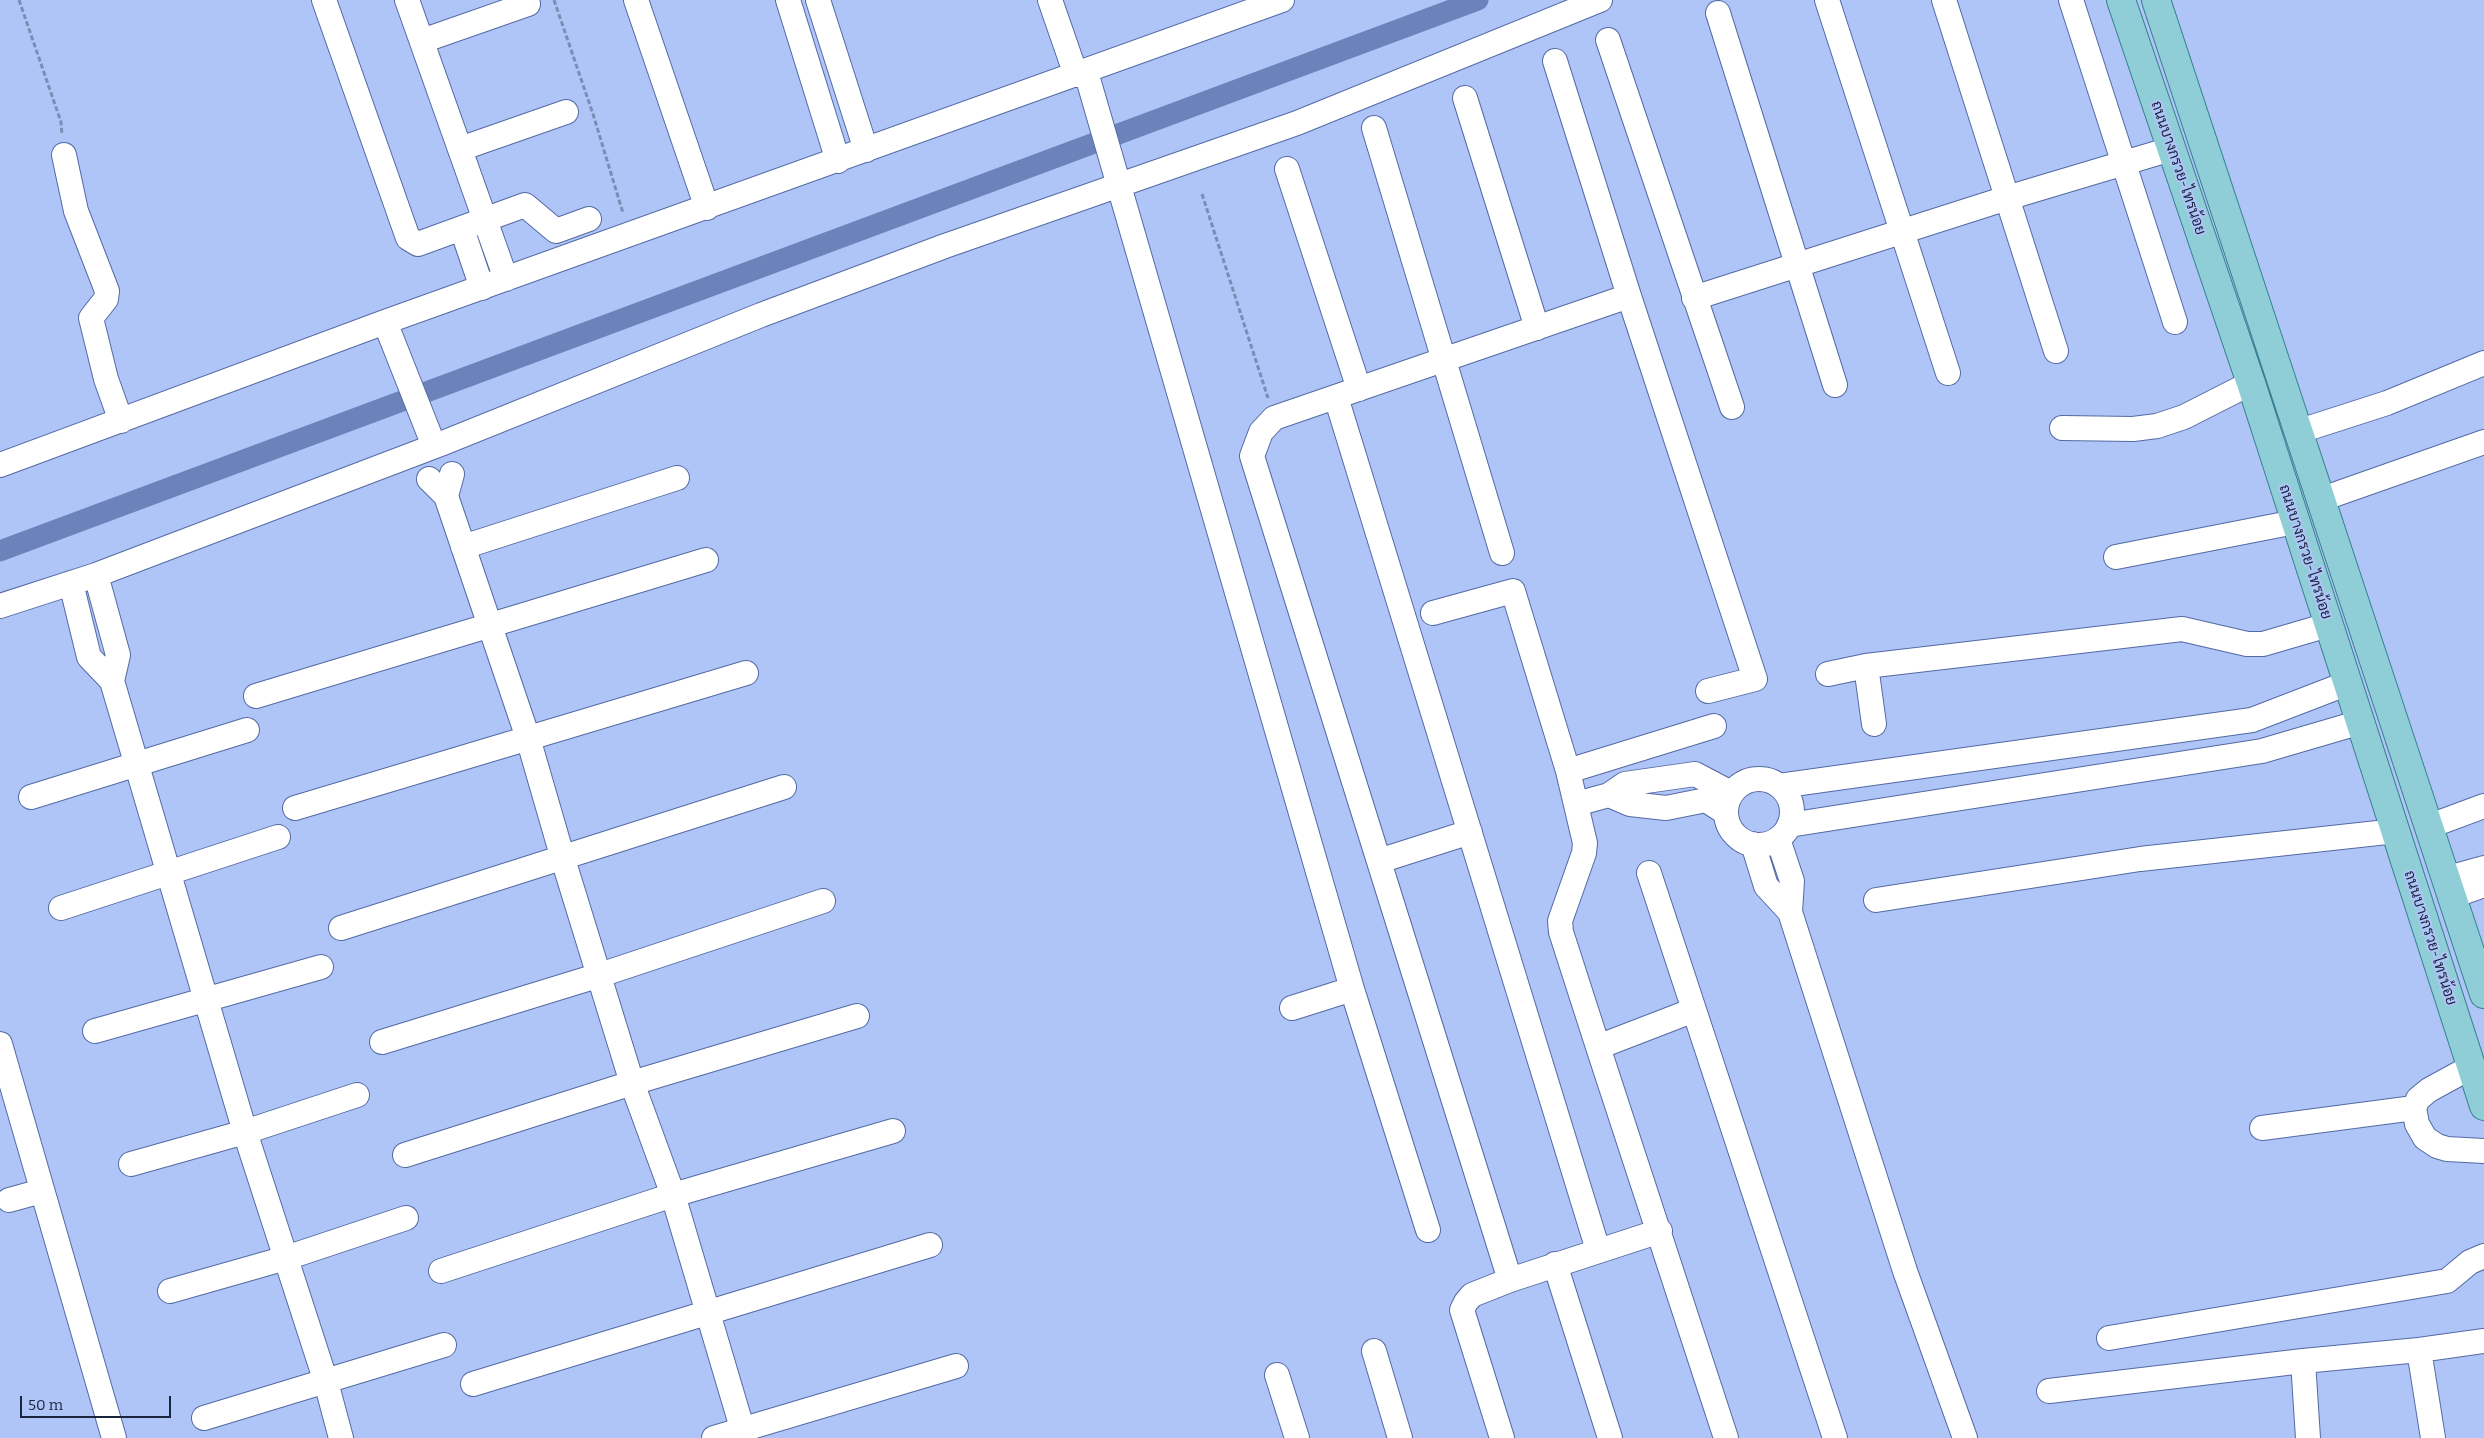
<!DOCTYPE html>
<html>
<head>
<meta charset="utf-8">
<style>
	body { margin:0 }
	#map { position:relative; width:2484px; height:1438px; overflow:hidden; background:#afc5f8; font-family:Bitter,serif }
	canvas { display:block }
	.scale { position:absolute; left:20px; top:1396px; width:151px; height:22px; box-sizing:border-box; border:2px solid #1b243d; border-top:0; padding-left:6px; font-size:15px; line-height:18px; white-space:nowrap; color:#1b243d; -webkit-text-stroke:4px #afc5f8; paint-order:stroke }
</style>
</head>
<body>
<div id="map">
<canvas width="2484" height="1438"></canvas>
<div class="scale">50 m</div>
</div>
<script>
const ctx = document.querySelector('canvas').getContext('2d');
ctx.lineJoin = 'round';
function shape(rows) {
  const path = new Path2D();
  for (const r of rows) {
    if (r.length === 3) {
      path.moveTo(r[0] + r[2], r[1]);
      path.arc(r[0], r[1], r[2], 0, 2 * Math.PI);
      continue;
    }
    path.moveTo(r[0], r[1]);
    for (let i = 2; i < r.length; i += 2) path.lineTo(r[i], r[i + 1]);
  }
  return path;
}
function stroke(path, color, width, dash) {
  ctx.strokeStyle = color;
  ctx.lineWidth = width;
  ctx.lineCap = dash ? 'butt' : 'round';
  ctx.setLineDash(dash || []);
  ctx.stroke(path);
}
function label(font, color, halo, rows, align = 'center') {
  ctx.font = font + ' Bitter,Sarabun,serif';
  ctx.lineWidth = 4;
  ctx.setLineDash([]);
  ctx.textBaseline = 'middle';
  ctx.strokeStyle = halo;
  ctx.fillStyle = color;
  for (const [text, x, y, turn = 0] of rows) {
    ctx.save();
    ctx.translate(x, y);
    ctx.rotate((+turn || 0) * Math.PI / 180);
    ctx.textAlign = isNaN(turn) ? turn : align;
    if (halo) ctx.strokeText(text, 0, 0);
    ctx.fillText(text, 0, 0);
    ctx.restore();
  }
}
const canal = shape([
	[0,551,1478,0]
]);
const path = shape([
	[19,0,61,122,62,135],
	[554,0,593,114,623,213],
	[1202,194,1268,398]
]);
const minor = shape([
	[324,0,408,238,418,244,525,205,556,231,589,219],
	[407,0,506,279],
	[636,0,707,208],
	[788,0,838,161],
	[818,0,866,150],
	[1050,0,1076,75],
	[1827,0,1948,373],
	[1944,0,2056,351],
	[2071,0,2175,322],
	[1718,13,1835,385],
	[1608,40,1732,407],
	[422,41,528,4],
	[1555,61,1629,296,1755,679,1708,691],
	[1086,72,1352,989,1428,1230],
	[1465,98,1537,328],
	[1374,128,1502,553],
	[460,149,566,112],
	[64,155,76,211,107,291,106,299,91,318,106,379,121,421],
	[1287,169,1359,389],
	[462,229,482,288],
	[1694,298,2007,198,2171,149],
	[385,322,434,446],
	[1336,397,1598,1250],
	[2062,428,2133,429,2157,426,2184,417,2251,383],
	[2300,431,2387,403,2484,363],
	[0,465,385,322,1282,0],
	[429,479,446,496,528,738,563,859,632,1083,673,1195,745,1438],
	[446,496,452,474],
	[2322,499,2484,442],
	[463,547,677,478],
	[2116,557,2295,522],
	[96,575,118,655,112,681],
	[71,583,89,657,112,681,245,1132,326,1382,341,1438],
	[0,606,96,575,443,443,761,315,945,246,1297,123,1600,0],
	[1433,613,1513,591,1568,771],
	[1866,666,1874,724],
	[1828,674,1866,666,2182,629,2247,644,2263,644,2328,625],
	[256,696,706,560],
	[1714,726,1568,771,1585,843,1584,853,1560,921,1561,932,1598,1047,1726,1438],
	[1759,812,33],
	[1779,786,2252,720,2348,683],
	[1609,795,1630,804,1666,808,1706,800,1726,813],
	[31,797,247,730],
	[1576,804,1609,795,1625,784,1695,774,1731,793],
	[295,808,746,673],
	[1789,825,2262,751,2361,722],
	[2430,826,2484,806],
	[1778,839,1792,881,1790,912,1905,1271,1965,1438],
	[1753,844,1766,886,1790,912],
	[1379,861,1470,832],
	[1649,873,1835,1438],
	[2448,878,2484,868],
	[2453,896,2484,885],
	[1876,900,2140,859,2396,831],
	[61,908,278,837],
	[341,928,784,787],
	[1292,1008,1352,989],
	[95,1031,321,967],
	[382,1042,600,975,823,901],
	[0,1044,114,1438],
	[1598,1047,1694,1010],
	[2471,1067,2429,1090,2418,1099,2414,1108,2417,1124,2425,1138,2437,1146,2447,1149,2484,1151],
	[2262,1128,2414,1108],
	[405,1155,632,1083,857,1016],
	[131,1164,245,1132,357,1095],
	[9,1200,42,1191],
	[1555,1264,1610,1438],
	[441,1271,673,1195,893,1131],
	[1510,1280,1252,456,1261,432,1274,418,1629,296],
	[170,1291,286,1258,406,1218],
	[2109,1338,2447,1281,2470,1262,2484,1256],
	[2419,1350,2433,1438],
	[1374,1351,1400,1438],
	[2303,1361,2308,1438],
	[1277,1375,1297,1438],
	[473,1384,930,1245],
	[2049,1391,2303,1361,2419,1350,2484,1341],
	[204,1418,444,1345],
	[714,1438,956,1366],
	[1502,1438,1462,1310,1466,1302,1472,1295,1510,1280,1660,1231]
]);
const major = shape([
	[2121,0,2251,383,2484,1106],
	[2156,0,2484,994]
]);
const streetNames = [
	["ถนนบางกรวย-ไทรน้อย",2178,168,71],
	["ถนนบางกรวย-ไทรน้อย",2305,552,72],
	["ถนนบางกรวย-ไทรน้อย",2430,938,72]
];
stroke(canal, '#6c82ba', 21);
stroke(minor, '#536aa4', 26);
stroke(major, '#367e8f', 30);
stroke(path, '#7b8db6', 3, [5, 2.5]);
stroke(minor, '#fff', 24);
stroke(major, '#8fced6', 28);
label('15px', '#1b243d', '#afc5f8', streetNames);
</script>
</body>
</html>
